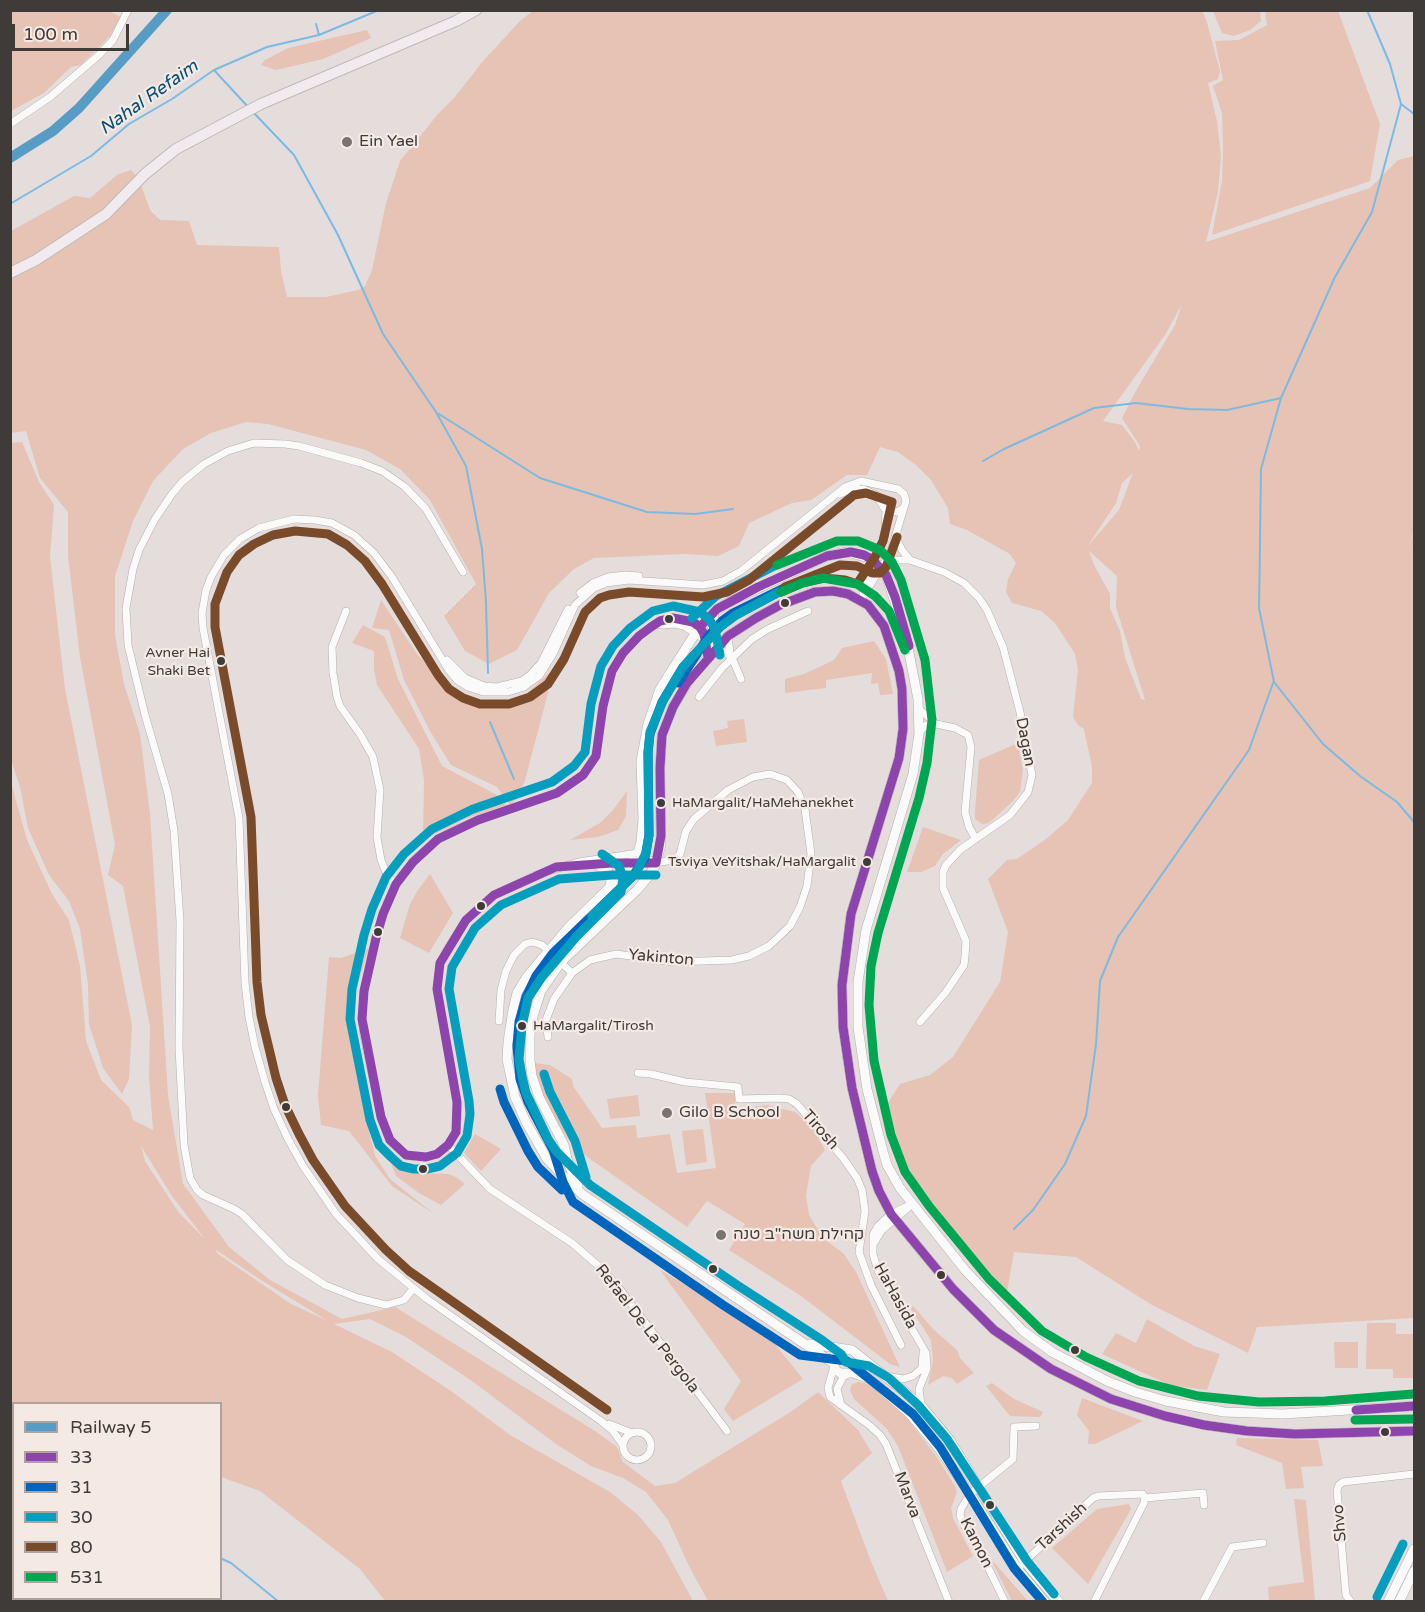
<!DOCTYPE html>
<html>
<head>
<meta charset="utf-8">
<style>
	body { margin:0 }
	#map { position:relative; width:1425px; height:1612px; overflow:hidden; background:#e4dddb; font-family:"Varela Round",sans-serif }
	canvas { display:block }
	.frame { position:absolute; inset:0; border:12px solid #3f3b39; pointer-events:none }
	.legend { position:absolute; left:12px; top:1402px; width:210px; height:198px; box-sizing:border-box; background:#f5e9e4; border:2px solid #aca3a0; margin:0; padding:8px 10px; list-style:none; font-size:18px; color:#3f3b39 }
	.legend li { display:flex; align-items:center; gap:12px; height:30px }
	.legend b { width:30px; border:2px solid #aca3a0 }
	.scale { position:absolute; left:12px; top:24px; width:117px; height:27px; box-sizing:border-box; border:3px solid #3f3b39; border-top:0; padding-left:8px; font-size:18px; line-height:21px; white-space:nowrap; color:#3f3b39; -webkit-text-stroke:4px #f5e9e4; paint-order:stroke }
</style>
</head>
<body>
<div id="map">
<canvas width="1425" height="1612"></canvas>
<div class="frame"></div>
<ul class="legend">
<li><b style="height:8px;background:#569cc4"></b>Railway 5</li>
<li><b style="height:8px;background:#8e44ad"></b>33</li>
<li><b style="height:8px;background:#0065bd"></b>31</li>
<li><b style="height:8px;background:#069ebf"></b>30</li>
<li><b style="height:8px;background:#7a4b2a"></b>80</li>
<li><b style="height:8px;background:#00a651"></b>531</li>
</ul>
<div class="scale">100 m</div>
</div>
<script>
const ctx = document.querySelector('canvas').getContext('2d');
ctx.lineJoin = 'round';
function fill(path, color) {
  ctx.fillStyle = color;
  ctx.fill(path, 'evenodd');
}
function shape(rows) {
  const path = new Path2D();
  for (const r of rows) {
    if (r.length === 3) {
      path.moveTo(r[0] + r[2], r[1]);
      path.arc(r[0], r[1], r[2], 0, 2 * Math.PI);
      continue;
    }
    path.moveTo(r[0], r[1]);
    for (let i = 2; i < r.length; i += 2) path.lineTo(r[i], r[i + 1]);
  }
  return path;
}
function stroke(path, color, width, dash) {
  ctx.strokeStyle = color;
  ctx.lineWidth = width;
  ctx.lineCap = dash ? 'butt' : 'round';
  ctx.setLineDash(dash || []);
  ctx.stroke(path);
}
function label(font, color, halo, rows, align = 'center') {
  ctx.font = font + ' "Varela Round","Noto Sans Hebrew",sans-serif';
  ctx.lineWidth = 4.5;
  ctx.setLineDash([]);
  ctx.textBaseline = 'middle';
  ctx.strokeStyle = halo;
  ctx.fillStyle = color;
  for (const [text, x, y, turn = 0] of rows) {
    ctx.save();
    ctx.translate(x, y);
    ctx.rotate((+turn || 0) * Math.PI / 180);
    ctx.textAlign = isNaN(turn) ? turn : align;
    if (halo) ctx.strokeText(text, 0, 0);
    ctx.fillText(text, 0, 0);
    ctx.restore();
  }
}
const green = shape([
	[534,10,1202,11,1206,19,1220,71,1218,79,1208,83,1217,121,1221,156,1218,192,1206,242,1370,188,1398,160,1414,156,1414,530,1409,547,1414,533,1414,1318,1257,1327,1248,1353,1152,1305,1076,1257,1014,1252,1006,1297,986,1278,943,1226,916,1187,884,1109,900,1084,930,1075,953,1057,1000,982,1008,932,988,879,1007,860,1017,859,1046,839,1068,820,1092,783,1092,767,1084,729,1078,725,1073,717,1078,669,1075,654,1055,623,1041,611,1012,603,1006,592,1008,579,1016,563,1010,554,967,530,950,524,948,508,931,480,916,465,898,452,880,447,867,475,847,475,811,500,792,503,749,523,739,546,718,556,685,554,594,558,574,569,549,593,517,650,489,664,465,651,444,616,476,584,430,500,400,469,366,450,268,424,246,422,211,433,183,449,153,481,133,521,115,576,115,635,124,684,140,734,150,814,168,1095,183,1184,192,1196,229,1247,270,1280,342,1319,395,1307,595,1431,617,1447,623,1462,655,1486,675,1483,792,1411,818,1392,858,1430,872,1453,841,1481,870,1559,888,1601,708,1601,689,1566,668,1520,646,1492,623,1478,591,1466,556,1444,472,1381,406,1337,370,1319,334,1324,392,1352,451,1391,510,1435,610,1492,638,1515,661,1542,693,1601,385,1601,360,1569,260,1491,221,1477,220,1404,14,1404,13,1432,11,1430,10,779,27,840,52,894,69,920,80,966,86,1041,101,1080,129,1107,133,1120,153,1130,149,1076,150,1027,123,886,108,875,115,845,80,657,68,556,68,512,40,478,26,431,10,433,11,231,74,196,90,198,117,175,131,170,139,179,150,210,160,220,189,221,197,245,279,247,281,271,287,297,326,297,358,290,365,286,372,270,386,203,400,161,438,114,454,98,484,60,520,21],
	[1182,304,1175,325,1134,394,1122,418,1140,446,1139,451,1135,442,1122,425,1103,421,1165,335],
	[1133,473,1119,510,1087,547,1116,503,1122,483],
	[1089,551,1117,576,1116,607,1145,700,1141,699,1125,658,1120,631,1110,608,1110,594,1094,565],
	[141,1146,172,1196,205,1239,179,1213,145,1161],
	[215,1249,261,1280,328,1321,291,1304,218,1254],
	[11,11,109,11,121,17,110,36,81,65,71,67,44,93,11,111],
	[1213,11,1260,11,1261,21,1250,30,1234,36,1222,33],
	[1265,11,1338,11,1380,124,1370,181,1212,235,1222,181,1223,147,1222,113,1213,86,1223,80,1215,41,1239,40,1267,25],
	[367,30,371,38,323,59,276,70,261,65,265,60,288,48],
	[22,442,39,482,54,505,50,557,65,689,132,1025,129,1079,122,1094,103,1068,89,1024,88,985,80,929,69,901,49,875,28,828,20,787,11,760,10,443],
	[381,600,417,654,440,678,458,692,476,700,493,702,507,700,526,694,549,673,548,693,525,780,518,797,510,805,497,787,451,765,430,731,404,680,389,630,372,628],
	[363,625,385,637,398,679,442,766,497,795,506,805,465,819,423,840,424,780,419,749,377,685,374,669,374,651,352,643],
	[874,641,886,659,893,694,880,695,878,683,871,684,872,673,826,680,826,688,785,693,785,679,804,674,834,660,842,648],
	[744,719,747,742,716,746,713,731,728,728,727,721],
	[1018,743,1023,770,1020,792,1012,802,989,823,982,824,975,819,975,811,979,760],
	[627,791,626,816,618,830,598,837,570,840,600,823,613,810],
	[923,827,961,840,943,854,935,866,921,872,907,872],
	[430,874,453,913,429,953,400,938,410,904,418,890],
	[369,948,356,990,354,1033,363,1106,375,1156,390,1179,434,1214,392,1186,349,1131,321,1125,318,1095,329,957,341,958],
	[534,1063,550,1065,572,1079,573,1086,602,1128,636,1125,637,1138,670,1134,677,1173,716,1168,705,1093,735,1093,735,1110,766,1105,795,1112,813,1128,825,1150,811,1166,806,1195,809,1215,823,1238,844,1254,856,1272,900,1367,890,1364,801,1296,729,1250,745,1224,707,1201,687,1227,586,1156,568,1139,548,1108,536,1076],
	[638,1095,640,1116,610,1119,607,1099],
	[703,1129,707,1162,686,1165,682,1131],
	[475,1134,501,1149,481,1171,464,1153],
	[390,1160,408,1169,424,1173,448,1174,456,1177,465,1184,441,1205,419,1193,396,1176],
	[660,1270,730,1311,775,1344,803,1379,733,1421,724,1409,741,1381],
	[913,1306,934,1330,957,1350,960,1358,974,1373,957,1384,952,1378,943,1376,928,1385,933,1360,931,1340,911,1309],
	[1147,1319,1194,1346,1220,1354,1207,1390,1170,1385,1102,1354,1116,1333,1136,1343],
	[1367,1323,1396,1323,1396,1334,1414,1334,1414,1378,1393,1378,1393,1369,1366,1369],
	[1334,1342,1358,1342,1358,1368,1335,1368],
	[858,1382,867,1384,891,1401,910,1422,936,1456,955,1486,957,1492,951,1508,953,1518,973,1556,947,1572,898,1446,887,1429,854,1399,850,1390,852,1384],
	[992,1383,1014,1399,1043,1412,1040,1417,1010,1416,986,1386],
	[1082,1398,1143,1421,1095,1444,1088,1444,1089,1431,1077,1415],
	[1237,1438,1318,1440,1323,1466,1301,1467,1304,1488,1286,1489,1282,1463,1236,1445],
	[1294,1499,1306,1500,1315,1601,1269,1601,1268,1587,1304,1582],
	[1129,1504,1131,1509,1088,1584,1052,1548,1097,1509],
	[990,1558,1028,1601,1012,1601]
]);
const stream = shape([
	[1367,10,1390,64,1401,104,1414,114],
	[316,24,319,35],
	[214,70,249,108],
	[1401,104,1372,212,1335,277,1281,398,1261,469,1259,608,1274,682,1323,744,1360,776,1397,802,1414,822],
	[253,112,294,155,338,235,383,334,436,412,466,466,482,549,486,602,488,673],
	[10,204,91,156,129,124,172,99,214,70,267,47,319,35,379,10],
	[439,414,540,478,647,512,695,514,733,509],
	[983,461,1004,449,1094,408,1136,403,1188,409,1227,410,1281,398],
	[490,722,514,779],
	[1014,1229,1033,1210,1065,1164,1086,1116,1096,1044,1100,981,1118,937,1249,750,1273,683],
	[10,1464,14,1466],
	[220,1558,231,1563,279,1602]
]);
const minor = shape([
	[10,124,50,97,99,55,113,40,128,10],
	[840,494,852,489,863,489,876,495,884,508,888,511,897,512,902,509],
	[896,538,902,550,910,560],
	[886,563,895,560,910,560,944,572,964,583,979,598,987,610,1003,647,1020,712,1032,775,1028,792,1010,815,961,849,946,865,943,872,943,888,966,941,965,956,964,965,946,992,920,1022],
	[580,593,593,583,608,577,625,575,639,576],
	[863,593,885,535,886,510],
	[346,611,332,647,333,673,337,697,340,706,360,734,373,757,380,790,377,837,381,860,388,877,396,884],
	[660,625,675,624,684,626,732,657],
	[728,636,730,653,741,679],
	[447,660,465,678,484,686,497,687,522,681,530,675,541,663,568,609],
	[699,697,722,668,752,639,768,629,808,611],
	[919,709,936,724],
	[919,733,926,725,936,724,955,728,968,735,971,747,965,812,969,827,976,839],
	[638,853,579,862,535,875,494,895,466,920,450,945,440,963,437,989,457,1102,458,1114,456,1132,448,1145,437,1154,426,1157,415,1157,406,1155,399,1149,390,1140,381,1117,364,1036,362,1019,364,991,376,938,383,914,396,884,413,862,438,839,456,829,478,820,557,793,583,775,596,756,603,706,612,671,623,653,639,636,651,627,660,621,673,618,693,622,700,627,704,634,708,657],
	[499,1021,501,990,506,971,514,955,525,944,532,942,542,945,572,973],
	[548,1037,546,1020,554,999,572,973,590,960,616,954,674,962,732,960,749,956,769,946,790,926,800,907,807,886,811,854,805,809,798,792,787,780,770,774,753,777,728,790,694,819,686,831,680,854,674,860,648,864,595,864],
	[638,1073,651,1074,685,1082,738,1087,739,1099,780,1098,789,1099,797,1104,843,1158,857,1178,862,1190,865,1211,859,1252,871,1285,901,1345],
	[448,1145,490,1189,572,1243,602,1269,619,1288,727,1431],
	[912,1204,891,1214,878,1226,873,1235,873,1254,878,1271,926,1353,927,1369,919,1389,921,1405],
	[874,1243,882,1230,910,1206],
	[413,1289,404,1300,386,1305,358,1298,325,1285,287,1260,242,1214,234,1209,203,1195,197,1190,190,1178,184,1145,179,1048,180,921,174,831,168,794,145,715,128,645,126,608,133,569,139,550,155,519,172,494,182,482,204,464,228,451,254,443,285,444,299,446,361,463,382,471,405,487,426,509,463,572],
	[834,1366,828,1388,830,1397,869,1425,880,1435,886,1444,949,1602],
	[887,1376,903,1379,913,1376,922,1368,923,1353],
	[841,1405,837,1389,843,1377,848,1374],
	[609,1424,632,1433],
	[637,1446,14],
	[623,1445,612,1430,601,1421,427,1299,378,1259,336,1214,303,1166,288,1139,274,1109,265,1082,255,1047,249,1017,245,983,239,818,203,628,202,613,206,590,211,577,224,555,240,539,259,528,294,519,315,520,332,523,354,535,374,553,392,577,448,669,457,680,468,687,483,692,508,692,524,687,539,676,553,654,575,605,594,588,606,583,629,580,703,585,723,581,741,571,845,487,861,481,898,489,904,494,906,501,890,554,861,599],
	[1145,1498,1203,1493,1204,1505],
	[1021,1565,1093,1498,1098,1496,1143,1494,1145,1498,1144,1503,1094,1602],
	[1005,1602,982,1555,964,1525,960,1516,961,1509,970,1494,1013,1459,1014,1427,1036,1426],
	[1203,1602,1232,1547,1263,1543],
	[1351,1602,1346,1595,1345,1585,1337,1490,1339,1485,1343,1482,1414,1474]
]);
const tertiary = shape([
	[714,612,712,630,716,648],
	[639,849,647,860,656,863],
	[596,864,608,871,611,879,610,887],
	[578,1186,568,1163,564,1145,539,1097,532,1076,530,1060,530,1034,533,1016,541,991,561,962,637,890,648,877,655,866,661,845,660,768,662,735,673,707,693,674,728,636,756,618,780,605,815,592,833,591,848,594,868,605,884,626,899,671,902,689,903,729,899,758,851,914,842,985,843,1027,852,1088,872,1171,879,1191,891,1214,953,1289,994,1330,1051,1369,1111,1399,1165,1416,1204,1425,1247,1431,1295,1434,1414,1431],
	[810,1344,852,1350,921,1405,950,1440,1024,1561,1059,1602],
	[844,1349,836,1353,834,1357,833,1363,836,1370,840,1373,853,1373,870,1379,909,1413,938,1447,970,1494,1017,1568,1045,1602],
	[833,1363,582,1194,562,1175,547,1159,526,1122,515,1097,507,1059,508,1042,513,1010,517,993,526,978,568,928,625,872,638,853,641,842,643,819,641,761,648,724,660,689,695,634,714,612,727,603,827,556,847,552,869,558,877,564,886,575,905,632,918,699,919,734,913,774,866,930,858,982,858,1027,867,1089,883,1151,887,1165,900,1188,965,1270,1023,1331,1052,1352,1107,1381,1135,1392,1166,1401,1224,1412,1283,1414,1414,1406],
	[1388,1602,1414,1549],
	[1399,1602,1414,1571]
]);
const primary = shape([
	[10,273,36,260,106,214,145,174,176,149,261,104,456,21,476,10]
]);
const bus1 = shape([
	[700,627,717,609,758,587,827,556,851,552,864,555,873,560,886,575,895,597,909,646],
	[708,657,704,634,700,627,693,622,673,618,660,621,651,627,639,636,623,653,612,671,603,706,596,756,583,775,557,793,478,820,438,839,413,862,396,884,383,914,376,938,364,991,362,1019,381,1117,390,1140,406,1155,426,1157,437,1154,448,1145,456,1132,457,1102,437,989,440,963,466,920,494,895,556,867,612,863,656,863,661,836,660,768,662,735,673,707,687,683,728,636,756,618,780,605,815,592,833,591,848,594,868,605,884,626,899,671,902,689,903,729,899,758,851,914,842,985,843,1027,852,1088,872,1171,879,1191,891,1214,953,1289,994,1330,1051,1369,1111,1399,1165,1416,1204,1425,1247,1431,1295,1434,1414,1431],
	[1356,1410,1414,1406]
]);
const bus2 = shape([
	[779,592,736,615,720,627,683,667,662,702,650,734,648,753,649,835,645,858,632,877,553,953,536,976,526,997,519,1022,517,1046,520,1079,528,1102,553,1150,563,1182,573,1202,723,1305,800,1355,847,1361,913,1414,940,1447,1014,1568,1043,1602],
	[678,683,710,634,722,621,733,613,786,587],
	[500,1089,504,1102,528,1151,538,1167,562,1190]
]);
const bus3 = shape([
	[692,618,716,596,776,565],
	[602,854,619,866,623,878,621,892,577,936,542,977,528,998,522,1026,519,1059,522,1076,526,1093,548,1139,556,1151,590,1185,737,1285,822,1340,841,1354,846,1362,869,1366,889,1378,918,1405,947,1439,1027,1561,1054,1594],
	[656,875,612,875,559,879,501,905,475,928,452,967,449,989,469,1101,470,1114,467,1136,457,1153,440,1166,427,1169,414,1169,401,1166,391,1157,379,1145,370,1120,350,1019,352,989,364,935,372,909,386,877,404,854,432,829,473,809,552,782,574,766,585,752,591,704,601,666,613,646,630,628,653,611,673,606,700,612,709,619,715,629,720,655],
	[592,916,636,873,646,853,649,835,648,752,650,732,663,701,683,667,720,627,736,615,779,592],
	[544,1074,550,1092,575,1141,586,1177],
	[1377,1597,1403,1544]
]);
const bus4 = shape([
	[785,587,840,565,857,566,872,573,880,573,886,567,897,537],
	[607,1410,409,1271,386,1250,345,1206,313,1160,299,1134,285,1105,276,1078,261,1015,257,982,251,817,215,627,215,604,227,572,239,555,254,544,273,535,295,531,328,534,347,545,365,561,382,584,438,675,449,689,463,698,480,704,509,704,530,697,548,684,564,659,585,612,600,598,609,595,629,592,703,597,727,592,749,580,854,495,866,493,892,502,883,541,875,557,857,584,845,580,824,578,802,583,781,592]
]);
const bus5 = shape([
	[777,565,837,541,858,541,880,550,892,562,901,580,925,660,932,720,927,763,919,798,878,933,871,966,869,1005,874,1061,891,1135,905,1172,929,1206,989,1279,1042,1331,1086,1357,1139,1381,1198,1396,1259,1402,1325,1401,1413,1394],
	[781,592,802,583,823,578,857,584,875,596,889,611,905,650],
	[1355,1420,1414,1419]
]);
const rail1 = shape([
	[10,158,53,131,79,108,167,10]
]);
const markers = [
	[347,142,6,"#797472"],
	[785,603,5,"#3f3b39"],
	[669,619,5,"#3f3b39"],
	[221,661,5,"#3f3b39"],
	[661,803,5,"#3f3b39"],
	[867,862,5,"#3f3b39"],
	[481,906,5,"#3f3b39"],
	[378,932,5,"#3f3b39"],
	[522,1026,5,"#3f3b39"],
	[286,1107,5,"#3f3b39"],
	[667,1113,6,"#797472"],
	[423,1169,5,"#3f3b39"],
	[721,1235,6,"#797472"],
	[713,1269,5,"#3f3b39"],
	[941,1275,5,"#3f3b39"],
	[1075,1350,5,"#3f3b39"],
	[1385,1432,5,"#3f3b39"],
	[990,1505,5,"#3f3b39"]
];
const busNames = [
	["Avner Hai",210,653],
	["Shaki Bet",210,671],
	["HaMargalit/HaMehanekhet",672,803,"left"],
	["Tsviya VeYitshak/HaMargalit",856,862],
	["HaMargalit/Tirosh",533,1026,"left"]
];
const poiNames = [
	["Ein Yael",359,142],
	["Gilo B School",679,1113],
	["קהילת משה\"ב טנה",733,1235]
];
const streetNames = [
	["Dagan",1025,742,79],
	["Yakinton",661,958,5],
	["Tirosh",820,1130,49],
	["HaHasida",895,1296,61],
	["Refael De La Pergola",647,1329,52],
	["Marva",907,1495,69],
	["Shvo",1340,1523,-95],
	["Tarshish",1062,1527,-43],
	["Kamon",976,1543,63]
];
const waterNames = [
	["Nahal Refaim",149,98,-35]
];
fill(green, '#e6c3b4');
stroke(stream, '#7cbae3', 2);
stroke(minor, '#b5afad', 8);
stroke(tertiary, '#b5afad', 10);
stroke(primary, '#bdbab8', 12);
stroke(minor, '#fbfafa', 7);
stroke(tertiary, '#fbfafa', 9);
stroke(primary, '#f1ebef', 10);
stroke(bus1, '#8e44ad', 9);
stroke(bus2, '#0065bd', 9);
stroke(bus3, '#069ebf', 9);
stroke(bus4, '#7a4b2a', 9);
stroke(bus5, '#00a651', 9);
stroke(rail1, '#569cc4', 10);
for (const [x, y, r, color] of markers) {
  const dot = new Path2D();
  dot.arc(x, y, r, 0, 2 * Math.PI);
  ctx.fillStyle = color;
  ctx.fill(dot);
  stroke(dot, '#f5e9e4', 2);
}
label('14px', '#3f3b39', '#f5e9e4', busNames, 'right');
label('16px', '#3f3b39', '#f5e9e4', poiNames, 'left');
label('16px', '#3f3b39', '#f5e9e4', streetNames);
label('italic 18px', '#044f76', '#f5e9e4', waterNames);
</script>
</body>
</html>
